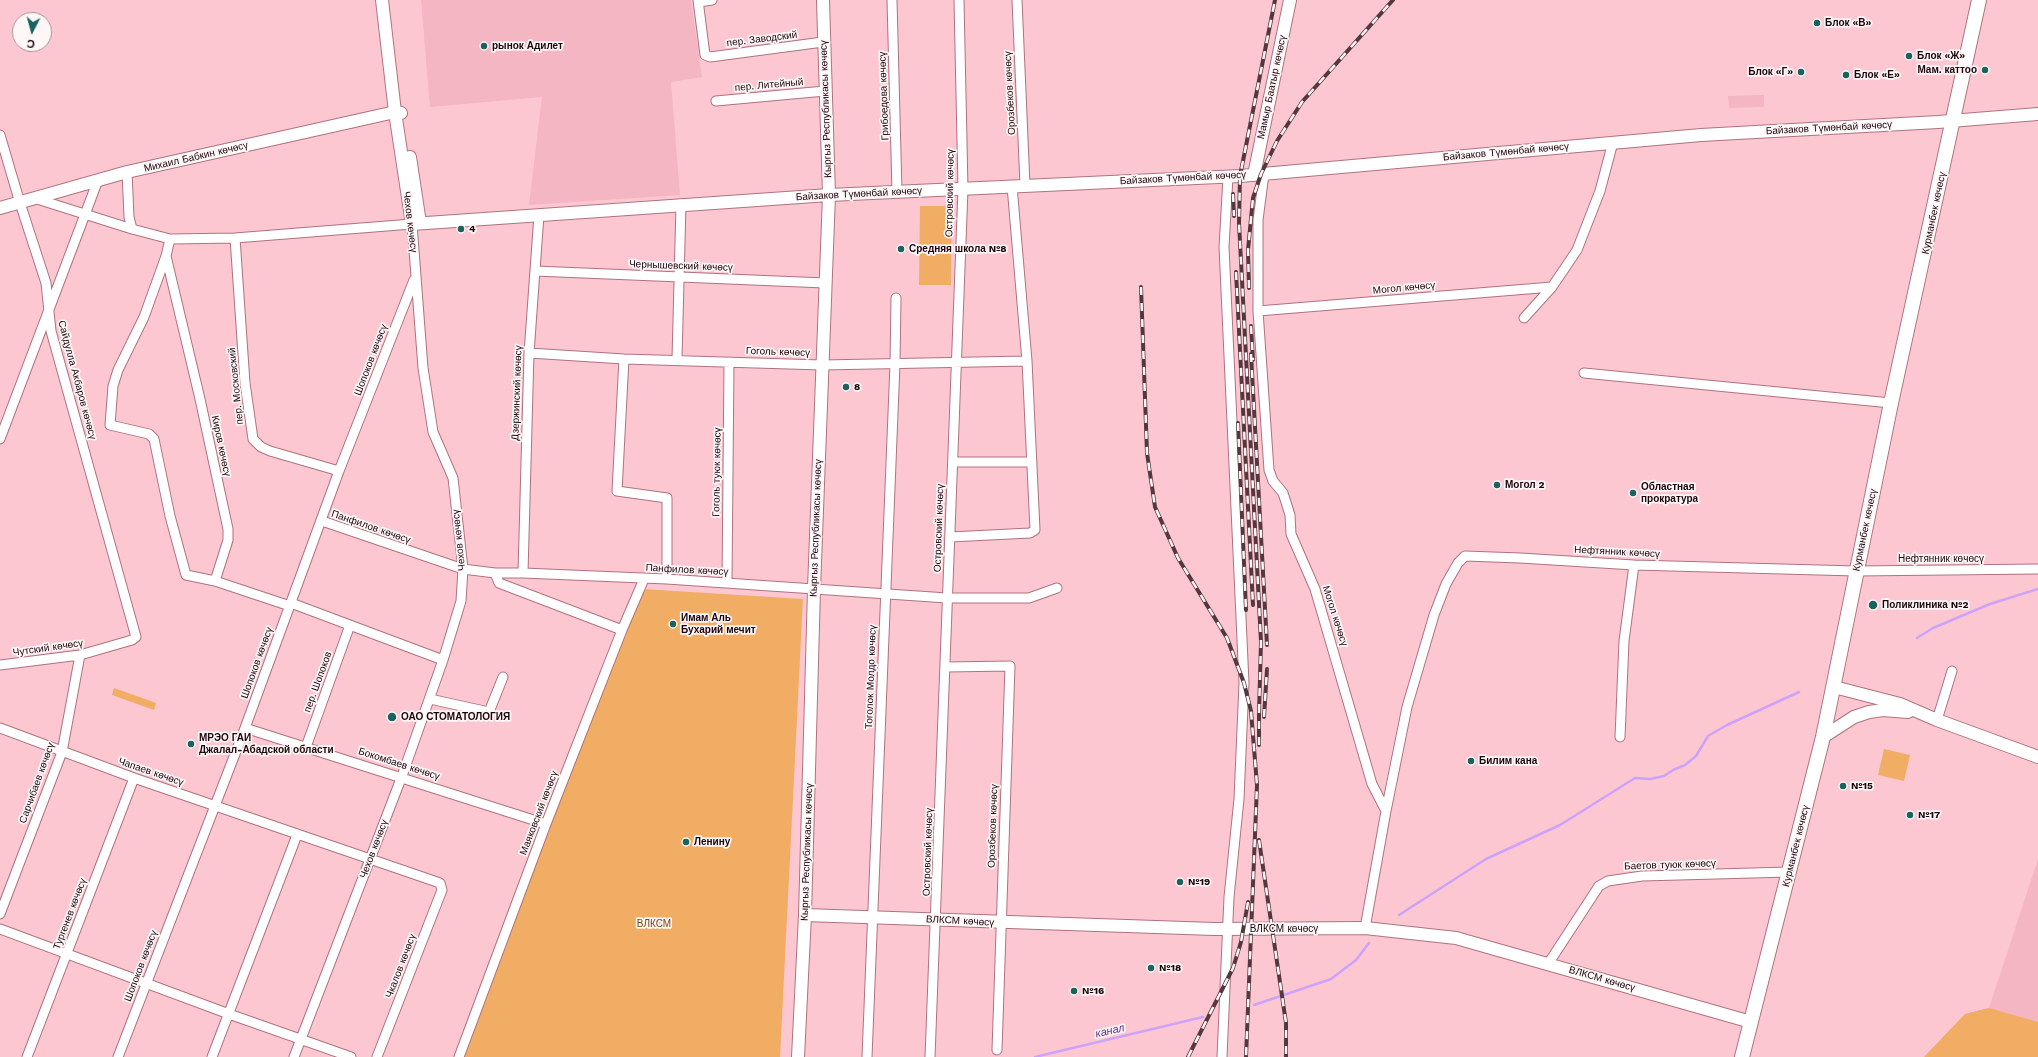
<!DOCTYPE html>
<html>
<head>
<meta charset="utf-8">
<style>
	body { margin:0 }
	#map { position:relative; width:2038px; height:1057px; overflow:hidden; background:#fdc7d1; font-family:"Work Sans",sans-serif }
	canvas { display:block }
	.north { position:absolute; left:12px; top:12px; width:40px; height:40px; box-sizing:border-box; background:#fef6f7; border:1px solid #a39699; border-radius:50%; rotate:186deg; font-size:11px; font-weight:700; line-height:16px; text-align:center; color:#1b050b }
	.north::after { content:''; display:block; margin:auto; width:14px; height:18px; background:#18645d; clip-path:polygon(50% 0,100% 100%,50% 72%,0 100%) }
</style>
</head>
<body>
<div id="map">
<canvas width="2038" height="1057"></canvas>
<div class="north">С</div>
</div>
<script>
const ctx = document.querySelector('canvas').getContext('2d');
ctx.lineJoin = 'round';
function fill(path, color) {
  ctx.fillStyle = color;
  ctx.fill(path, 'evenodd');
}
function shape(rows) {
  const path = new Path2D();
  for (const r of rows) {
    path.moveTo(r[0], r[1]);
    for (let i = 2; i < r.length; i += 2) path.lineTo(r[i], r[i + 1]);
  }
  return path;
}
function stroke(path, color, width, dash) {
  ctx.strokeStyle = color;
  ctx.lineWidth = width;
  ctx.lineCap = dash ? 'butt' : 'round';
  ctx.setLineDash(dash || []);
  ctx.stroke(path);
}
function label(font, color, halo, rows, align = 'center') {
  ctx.font = font + ' "Work Sans",sans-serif';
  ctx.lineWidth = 3.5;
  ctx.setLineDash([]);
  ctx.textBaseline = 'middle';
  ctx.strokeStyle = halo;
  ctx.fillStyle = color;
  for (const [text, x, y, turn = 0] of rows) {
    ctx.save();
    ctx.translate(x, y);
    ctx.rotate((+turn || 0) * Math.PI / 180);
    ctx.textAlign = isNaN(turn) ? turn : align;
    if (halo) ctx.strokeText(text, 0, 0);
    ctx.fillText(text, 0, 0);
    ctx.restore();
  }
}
const built = shape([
	[421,0,691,0,702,77,671,82,680,195,529,205,542,97,430,107],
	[1764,95,1764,107,1729,108,1728,96],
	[2038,859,2038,1057,1924,1057,1965,1014,1989,1008]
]);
const green = shape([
	[920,206,952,206,951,285,919,285],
	[643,589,803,599,780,1057,460,1057],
	[114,688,156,703,154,710,112,695],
	[1884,749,1910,755,1904,781,1878,775],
	[1989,1008,2038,1022,2038,1057,1924,1057,1965,1014]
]);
const stream = shape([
	[1917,638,1933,628,1990,604,2038,589],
	[1399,915,1486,859,1560,825,1635,778,1650,779,1664,776,1673,770,1685,765,1696,756,1708,736,1727,725,1799,692],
	[1254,1005,1331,979,1356,960,1369,943],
	[1035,1057,1203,1017]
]);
const street = shape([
	[698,0,705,55,710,57,823,42],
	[892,0,897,192],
	[1017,0,1025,185],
	[699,2,712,0],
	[716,101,825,91],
	[0,135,20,203,46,283,51,331,136,637,132,640,80,655,0,665],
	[127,172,129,217,132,229,170,239,235,238,412,224,423,368,433,432,453,478,463,569,461,601,443,660,402,776,294,1057],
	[1264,174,1258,220,1258,311,1269,470,1273,481,1283,493,1290,515,1291,534,1315,589,1372,784,1386,811,1365,928],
	[37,199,132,229],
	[235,238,245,383,253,439,261,447,270,451,339,471],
	[170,239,166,256,200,399,228,529,228,540,215,581,290,606],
	[166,256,144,317,118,370,113,386,110,425,149,434,154,439,170,516,186,575,215,581],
	[535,271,825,283],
	[1258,311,1552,287],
	[1524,318,1552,287,1577,250,1600,191,1613,142],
	[529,353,624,359,822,365,1027,361],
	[624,359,617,491,667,498,667,579],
	[677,359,681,204],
	[1584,373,1891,403],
	[0,439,98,180],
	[953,462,1032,462],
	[322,521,463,569,495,573,523,573,667,579,947,598,1029,598,1057,588],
	[950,537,1030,533,1035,530,1027,361,1012,186],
	[495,573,499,583,622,630],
	[523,573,529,353,539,215],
	[727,583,729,362],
	[291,603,443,660],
	[946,667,1010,666,997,1050],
	[430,699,489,712,503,677],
	[1937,720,1952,671],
	[0,728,134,778,440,883,442,890,377,1057],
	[245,728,546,824],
	[1620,737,1624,641,1634,565],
	[306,747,350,625],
	[1386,811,1407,707,1434,615,1446,584,1458,563,1465,556,1520,558,1634,565,1856,571,2038,569],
	[0,914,62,752,80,655],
	[0,929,229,1014,351,1057],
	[1548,964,1599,886,1608,881,1642,876,1789,872],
	[27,1057,134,778],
	[118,1057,245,728,339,471,414,280],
	[212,1057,297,835],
	[459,1057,546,824,622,630,644,579],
	[867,1057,895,364,896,298],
	[930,1057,963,189,959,0],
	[1222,1057,1229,897,1239,799,1244,683,1224,247,1228,177]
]);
const secondary = shape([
	[382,0,395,112,412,224,829,195,1240,176,1701,135,1938,122,2038,114],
	[410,157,420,223],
	[1254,175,1290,0],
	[0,208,127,172,395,112,401,113],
	[1834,687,1900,704,1937,720,2038,757],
	[1823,737,1854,717,1869,712,1883,710,1908,712],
	[805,915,1214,929,1365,928,1456,938,1751,1022],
	[798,1057,805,915,814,589,829,195,823,0]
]);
const primary = shape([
	[1742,1057,1823,737,1891,403,1979,0]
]);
const rail = shape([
	[1233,194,1234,216],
	[1236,272,1253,605],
	[1141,287,1147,453,1155,507,1178,558,1227,638,1244,683,1251,711,1257,785,1246,1057],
	[1249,288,1248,250,1253,198,1261,174,1277,141,1302,102,1393,0],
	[1251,326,1253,360],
	[1251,354,1267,645],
	[1238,423,1246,610],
	[1259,712,1261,642,1239,223,1240,176,1275,0],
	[1264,717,1267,669],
	[1259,745,1259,707],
	[1259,840,1286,1023,1286,1057],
	[1188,1057,1233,968,1241,942,1248,902]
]);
const markers = [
	[1817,23,4,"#18645d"],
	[484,46,4,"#18645d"],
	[1909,56,4,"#18645d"],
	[1985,70,4,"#18645d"],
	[1801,72,4,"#18645d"],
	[1846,75,4,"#18645d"],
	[461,229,4,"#18645d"],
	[901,249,4,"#18645d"],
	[846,387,4,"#18645d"],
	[1497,485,4,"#18645d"],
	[1633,493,4,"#18645d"],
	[1873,605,5,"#18645d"],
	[673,624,4,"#18645d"],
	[392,717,5,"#18645d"],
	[191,744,4,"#18645d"],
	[1471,761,4,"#18645d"],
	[1843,786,4,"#18645d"],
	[1910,815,4,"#18645d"],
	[686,842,4,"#18645d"],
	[1180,882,4,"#18645d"],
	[1151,968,4,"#18645d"],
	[1074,991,4,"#18645d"]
];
const poiNames = [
	["Блок «В»",1825,23],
	["рынок Адилет",492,46],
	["Блок «Ж»",1917,56],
	["Мам. каттоо",1977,70,"right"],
	["Блок «Г»",1793,72,"right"],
	["Блок «Е»",1854,75],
	["4",469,229],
	["Средняя школа №8",909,249],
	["8",854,387],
	["Могол 2",1505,485],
	["Областная",1641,487],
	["прократура",1641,499],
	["Поликлиника №2",1882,605],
	["Имам Аль",681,618],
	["Бухарий мечит",681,630],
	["ОАО СТОМАТОЛОГИЯ",401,717],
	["МРЭО ГАИ",199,738],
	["Джалал-Абадской области",199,750],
	["Билим кана",1479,761],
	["№15",1851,786],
	["№17",1918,815],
	["Ленину",694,842],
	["№19",1188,882],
	["№18",1159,968],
	["№16",1082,991]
];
const streetNames = [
	["пер. Заводский",762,39,-7],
	["пер. Литейный",769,85,-5],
	["Мамыр Баатыр көчөсү",1272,87,-78],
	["Орозбеков көчөсү",1010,93,-93],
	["Грибоедова көчөсү",884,96,-92],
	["Кыргыз Республикасы көчөсү",826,109,-92],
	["Байзаков Түмөнбай көчөсү",1829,128,-3],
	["Байзаков Түмөнбай көчөсү",1506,152,-5],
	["Михаил Бабкин көчөсү",196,157,-13],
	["Байзаков Түмөнбай көчөсү",1183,178,-3],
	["Островский көчөсү",950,193,-89],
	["Байзаков Түмөнбай көчөсү",859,194,-3],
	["Курманбек көчөсү",1934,213,-78],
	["Чехов көчөсү",410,222,83],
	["Чернышевский көчөсү",681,266,2],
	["Могол көчөсү",1404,288,-5],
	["Гоголь көчөсү",778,352,2],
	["Шопоков көчөсү",371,360,-69],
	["Сайдулла Акбаров көчөсү",77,380,75],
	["пер. Московский",236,386,-96],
	["Дзержинский көчөсү",517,393,-88],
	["Киров көчөсү",221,446,78],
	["Гоголь туюк көчөсү",717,472,-89],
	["Панфилов көчөсү",371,527,19],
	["Кыргыз Республикасы көчөсү",816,528,-88],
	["Островский көчөсү",939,528,-88],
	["Курманбек көчөсү",1865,530,-78],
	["Чехов көчөсү",459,540,-96],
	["Нефтянник көчөсү",1617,552,3],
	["Нефтянник көчөсү",1941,559],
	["Панфилов көчөсү",687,570,3],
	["Могол көчөсү",1335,616,72],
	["Чутский көчөсү",48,648,-8],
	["Шопоков көчөсү",257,663,-70],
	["Тоголок Молдо көчөсү",871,677,-88],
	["пер. Шопоков",318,682,-70],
	["Бокомбаев көчөсү",399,764,18],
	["Чапаев көчөсү",151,772,19],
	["Сарчибаев көчөсү",37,783,-70],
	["Маяковский көчөсү",539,813,-69],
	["Орозбеков көчөсү",993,826,-88],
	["Курманбек көчөсү",1796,846,-76],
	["Чехов көчөсү",374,849,-69],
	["Кыргыз Республикасы көчөсү",807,852,-88],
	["Островский көчөсү",928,852,-88],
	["Баетов туюк көчөсү",1670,865,-2],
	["Тургенев көчөсү",70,914,-69],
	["ВЛКСМ көчөсү",960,921,3],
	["ВЛКСМ көчөсү",1284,929],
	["Шопоков көчөсү",141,966,-69],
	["Чкалов көчөсү",401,966,-69],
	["ВЛКСМ көчөсү",1602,979,16]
];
const parkNames = [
	["ВЛКСМ",654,924]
];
const waterNames = [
	["канал",1110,1031,-13]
];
fill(built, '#f3b6c2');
fill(green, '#f2ad65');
stroke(stream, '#cca3f9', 2.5);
stroke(street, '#af727f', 11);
stroke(secondary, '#af727f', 14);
stroke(primary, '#af727f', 16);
stroke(street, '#fff', 9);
stroke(secondary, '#fff', 12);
stroke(primary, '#fff', 14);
stroke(rail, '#55373e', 4);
stroke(rail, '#fef6f7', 2.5, [8]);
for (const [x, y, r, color] of markers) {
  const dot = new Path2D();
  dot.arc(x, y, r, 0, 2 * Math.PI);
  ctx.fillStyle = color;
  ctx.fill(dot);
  stroke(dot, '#fef6f7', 1.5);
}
label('bold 10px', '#1b050b', '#fef6f7', poiNames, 'left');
label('10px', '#1b050b', '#fef6f7', streetNames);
label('10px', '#75460a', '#fef6f7', parkNames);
label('italic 11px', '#612c8e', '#fef6f7', waterNames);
</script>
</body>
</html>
